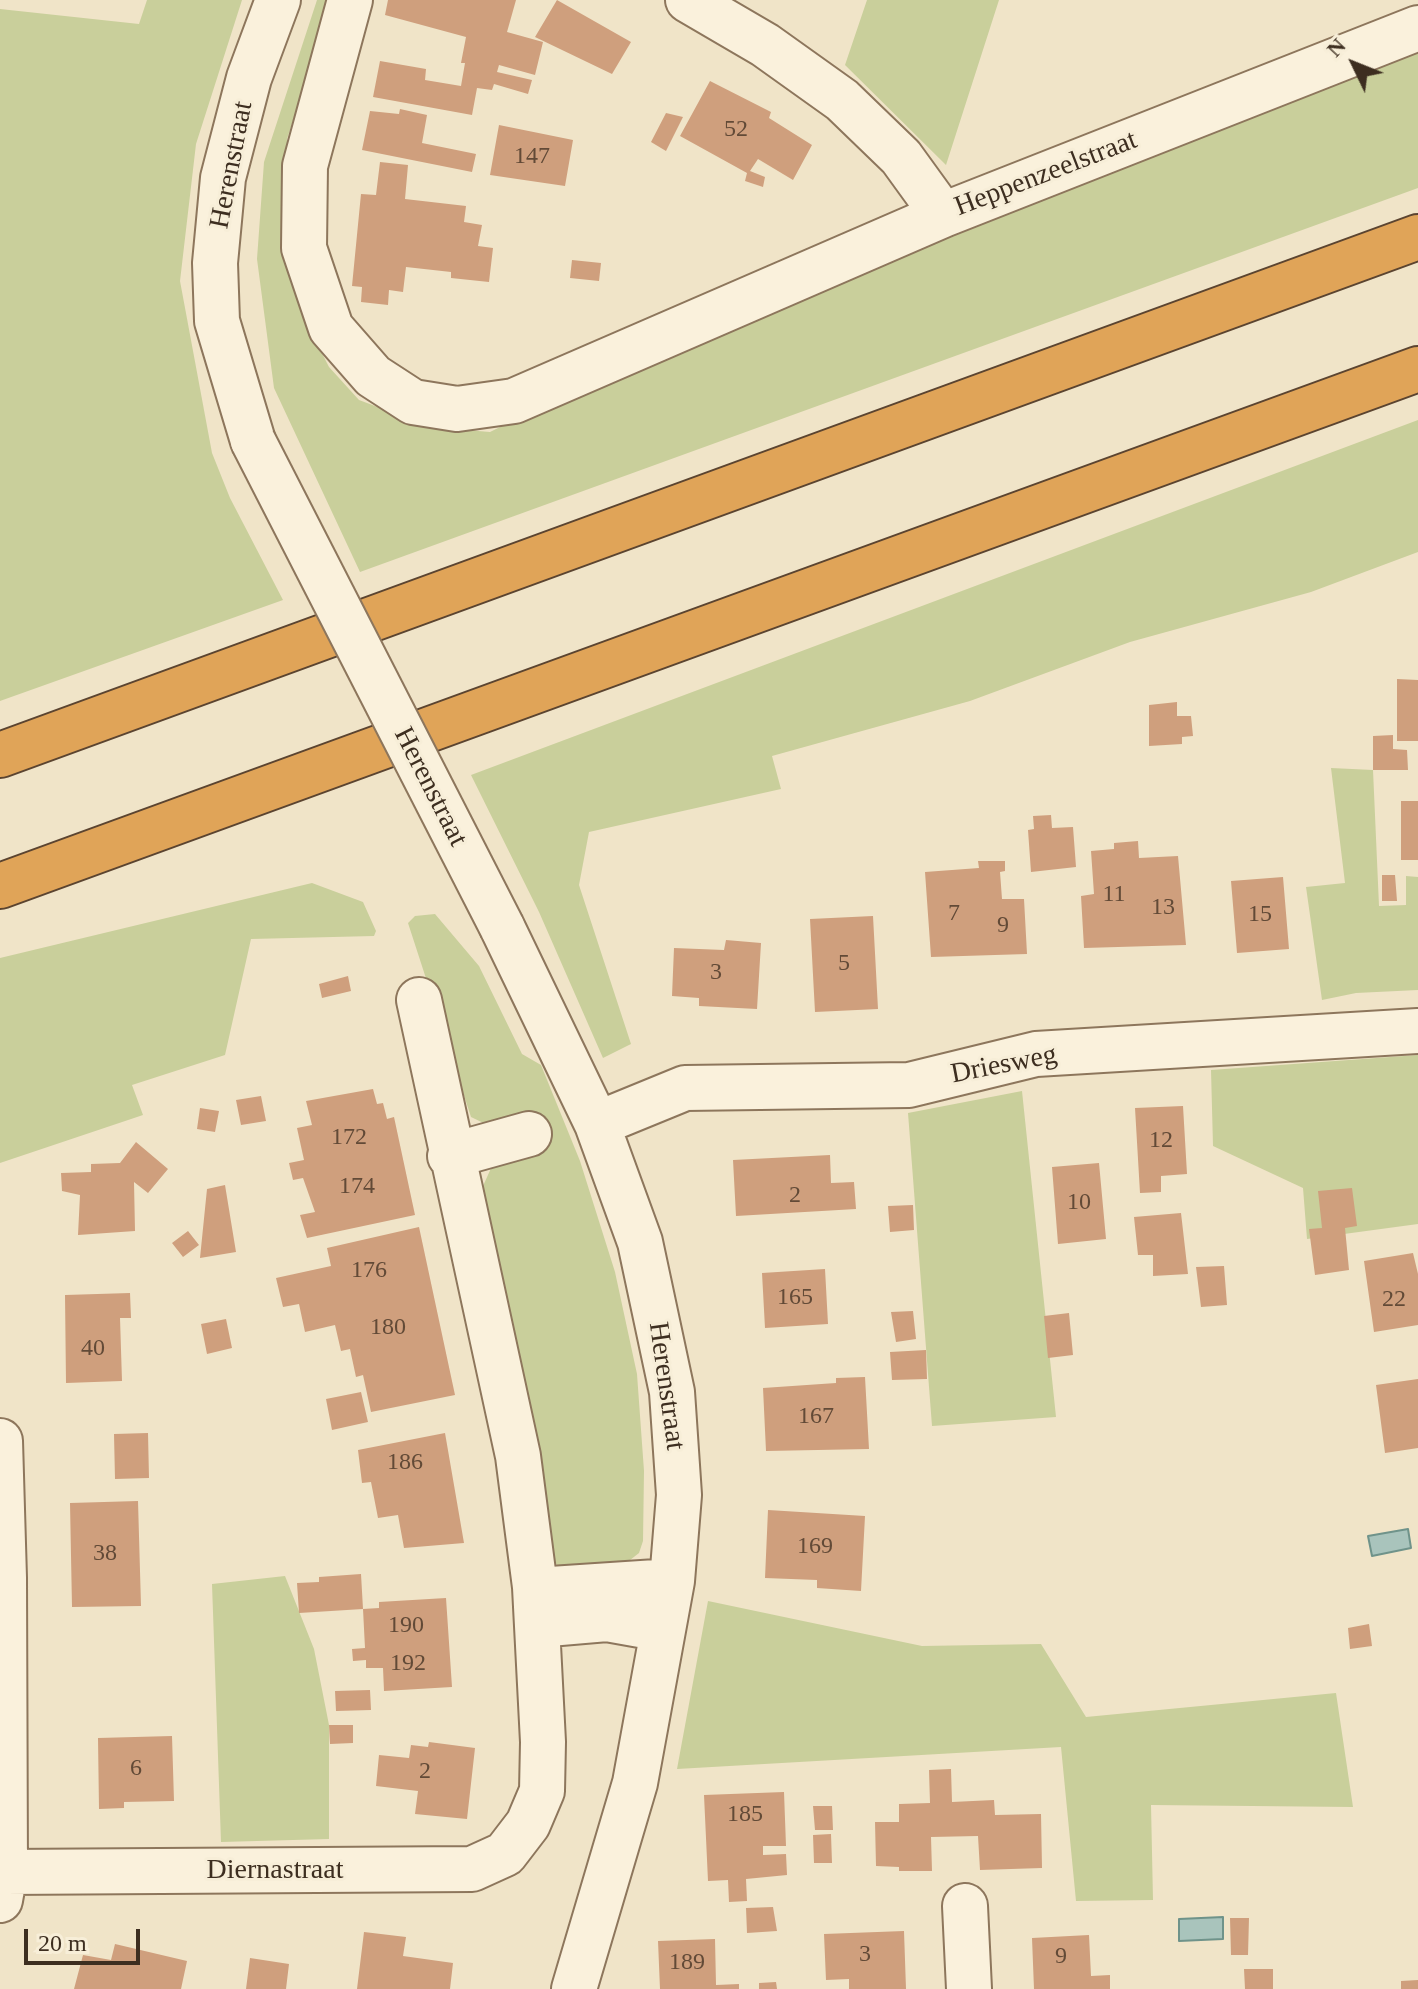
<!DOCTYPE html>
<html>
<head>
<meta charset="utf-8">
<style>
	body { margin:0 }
	#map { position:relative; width:1418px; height:1989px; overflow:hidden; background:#f0e4c8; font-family:Georgia,serif }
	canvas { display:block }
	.north { position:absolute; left:1314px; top:24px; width:80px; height:80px; -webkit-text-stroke:6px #f7eed8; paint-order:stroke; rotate:313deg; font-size:22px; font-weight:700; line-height:32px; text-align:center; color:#3d2e20 }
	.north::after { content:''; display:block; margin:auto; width:28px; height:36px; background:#3d2e20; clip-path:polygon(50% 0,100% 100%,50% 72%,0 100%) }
	.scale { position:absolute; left:24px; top:1929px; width:116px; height:36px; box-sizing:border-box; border:4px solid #3d2e20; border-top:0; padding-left:10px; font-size:24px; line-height:28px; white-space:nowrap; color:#3d2e20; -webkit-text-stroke:6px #f7eed8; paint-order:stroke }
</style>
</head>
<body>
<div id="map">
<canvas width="1418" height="1989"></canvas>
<div class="north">N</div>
<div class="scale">20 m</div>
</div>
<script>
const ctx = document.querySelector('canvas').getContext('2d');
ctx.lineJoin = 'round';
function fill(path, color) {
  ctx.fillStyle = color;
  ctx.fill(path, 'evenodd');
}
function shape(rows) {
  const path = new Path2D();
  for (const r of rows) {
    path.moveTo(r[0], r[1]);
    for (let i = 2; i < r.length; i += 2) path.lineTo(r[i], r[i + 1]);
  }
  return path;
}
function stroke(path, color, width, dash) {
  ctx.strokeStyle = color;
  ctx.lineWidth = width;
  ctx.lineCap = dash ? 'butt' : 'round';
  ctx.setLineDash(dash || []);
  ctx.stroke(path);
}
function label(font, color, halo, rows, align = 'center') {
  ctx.font = font + ' Georgia,serif';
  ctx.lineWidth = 6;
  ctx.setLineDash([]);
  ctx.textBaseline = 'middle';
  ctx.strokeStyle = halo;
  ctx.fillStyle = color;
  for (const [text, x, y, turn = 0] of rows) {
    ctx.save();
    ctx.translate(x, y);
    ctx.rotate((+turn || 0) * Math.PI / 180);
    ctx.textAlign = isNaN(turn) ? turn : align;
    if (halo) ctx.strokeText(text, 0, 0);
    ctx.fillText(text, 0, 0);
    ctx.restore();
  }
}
const green = shape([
	[147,0,242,0,196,144,180,281,212,453,230,498,283,600,0,701,0,9,139,24],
	[317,0,332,0,287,139,288,197,304,318,329,367,359,400,431,427,490,432,646,355,1062,185,1418,52,1418,188,360,572,274,388,257,259,264,162],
	[867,0,999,0,946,165,845,65],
	[1418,420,1418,552,1311,592,1130,642,970,701,772,756,781,789,589,832,579,885,631,1044,603,1058,539,912,471,775],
	[1331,768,1373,770,1379,906,1406,905,1406,876,1418,877,1418,990,1356,993,1322,1000,1306,887,1345,883],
	[312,883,363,902,376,931,374,936,251,939,225,1055,132,1085,143,1115,0,1163,0,958],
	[435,914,479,966,522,1054,541,1065,580,1161,615,1272,637,1374,644,1471,643,1541,639,1553,625,1564,559,1567,546,1552,479,1195,496,1157,494,1128,471,1117,408,923,415,916],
	[1418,1055,1418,1224,1307,1239,1303,1188,1213,1146,1211,1070],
	[1022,1091,1056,1417,932,1426,908,1113],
	[285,1576,314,1649,329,1725,329,1839,221,1842,212,1584],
	[708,1601,922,1646,1041,1644,1086,1717,1336,1693,1353,1807,1151,1805,1153,1900,1076,1901,1061,1747,677,1769]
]);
const water = shape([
	[1408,1529,1411,1548,1372,1556,1368,1536,1408,1529],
	[1223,1917,1223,1939,1179,1941,1179,1919,1223,1917]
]);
const building = shape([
	[388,0,516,0,507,32,543,42,535,75,499,65,497,72,532,80,528,94,494,84,492,90,477,88,472,115,373,97,380,61,426,69,425,80,461,86,465,63,461,63,466,37,385,15],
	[557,0,631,42,612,74,535,37],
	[710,81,771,112,769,118,812,145,793,180,758,159,750,171,765,177,763,187,745,181,747,173,680,136],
	[400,109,427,115,422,143,476,154,472,172,362,150,370,111,399,114],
	[666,113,683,117,666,151,651,142],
	[499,125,573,140,565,186,490,175],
	[380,162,408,165,405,199,466,206,464,222,482,225,478,246,493,248,489,282,451,278,451,272,406,267,403,292,389,290,388,305,361,302,362,287,352,286,361,194,376,195],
	[572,260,601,263,599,281,570,278],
	[1397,679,1418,680,1418,741,1397,741],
	[1177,702,1177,716,1191,716,1193,736,1182,737,1182,744,1149,746,1149,705],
	[1393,735,1393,749,1407,750,1408,770,1373,770,1373,736],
	[1401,801,1418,801,1418,860,1401,860],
	[1051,815,1052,828,1073,827,1076,867,1031,872,1028,830,1034,829,1033,816],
	[1138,841,1139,858,1178,856,1186,945,1084,948,1081,896,1094,894,1091,851,1114,849,1114,843],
	[978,861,1005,861,1005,871,1000,872,1002,899,1024,899,1027,954,931,957,925,872,979,868],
	[1382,875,1395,875,1397,901,1382,901],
	[1283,877,1289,949,1237,953,1231,881],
	[873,916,878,1009,815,1012,810,919],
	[726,940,761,943,757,1009,699,1006,699,998,672,996,674,948,724,950],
	[348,976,351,991,322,998,319,984],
	[373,1089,377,1104,383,1103,387,1119,394,1117,415,1215,307,1238,300,1215,315,1212,303,1178,293,1180,289,1163,304,1160,297,1128,312,1125,306,1101],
	[261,1096,266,1121,241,1125,236,1100],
	[1183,1106,1187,1174,1161,1176,1161,1192,1140,1193,1135,1108],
	[200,1108,219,1111,215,1132,197,1129],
	[136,1142,168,1169,148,1193,134,1182,135,1231,78,1235,80,1195,62,1191,61,1173,91,1172,91,1164,120,1163],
	[830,1155,831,1183,854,1182,856,1209,736,1216,733,1160],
	[1099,1163,1106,1239,1058,1244,1052,1167],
	[225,1185,236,1252,200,1258,207,1189],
	[1352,1188,1357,1226,1345,1228,1349,1270,1315,1275,1309,1229,1322,1228,1318,1191],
	[913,1205,914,1230,890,1232,888,1206],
	[1181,1213,1188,1274,1153,1276,1153,1255,1138,1255,1134,1217],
	[419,1227,455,1395,371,1412,363,1375,356,1377,350,1349,341,1351,335,1325,305,1332,299,1304,283,1307,276,1278,331,1266,327,1248],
	[188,1231,199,1245,183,1257,172,1243],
	[1413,1253,1418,1274,1418,1325,1374,1332,1364,1261],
	[1224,1266,1227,1305,1201,1307,1196,1267],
	[825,1269,828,1324,765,1328,762,1273],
	[130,1293,131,1318,120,1318,122,1381,66,1383,65,1295],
	[913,1311,916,1339,896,1342,891,1312],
	[1069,1313,1073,1355,1048,1358,1044,1316],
	[226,1319,232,1348,207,1354,201,1324],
	[926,1350,927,1379,892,1380,890,1352],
	[865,1377,869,1449,766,1451,763,1388,836,1383,836,1378],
	[1418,1379,1418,1448,1385,1453,1376,1385],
	[361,1392,368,1422,332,1430,326,1399],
	[148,1433,149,1478,115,1479,114,1434],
	[445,1433,464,1543,404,1548,398,1515,378,1518,371,1482,362,1483,358,1450],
	[138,1501,141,1606,72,1607,70,1503],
	[768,1510,865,1516,861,1591,817,1588,817,1580,765,1578],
	[361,1574,363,1609,299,1613,297,1583,319,1582,319,1577],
	[446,1598,452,1687,384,1691,383,1668,366,1668,366,1660,353,1661,352,1649,365,1648,363,1609,379,1608,379,1602],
	[1369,1624,1372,1646,1350,1649,1348,1628],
	[370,1690,371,1710,336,1711,335,1691],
	[329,1725,353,1725,353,1743,330,1744],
	[172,1736,174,1801,124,1802,124,1808,99,1809,98,1738],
	[429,1742,475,1748,467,1819,415,1814,418,1791,376,1786,379,1755,409,1758,411,1745,428,1747],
	[951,1769,952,1802,994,1800,995,1815,1041,1814,1042,1868,980,1870,978,1836,931,1837,932,1871,899,1871,899,1867,876,1866,875,1822,899,1822,899,1804,930,1803,929,1770],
	[784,1792,786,1846,763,1846,763,1855,786,1854,787,1875,746,1879,747,1901,729,1902,728,1880,708,1881,704,1795],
	[813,1806,832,1806,833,1830,815,1830],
	[831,1834,832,1863,814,1863,813,1835],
	[773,1907,777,1931,747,1933,746,1908],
	[1230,1918,1249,1918,1248,1955,1231,1955],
	[904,1931,906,1989,849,1989,849,1979,826,1980,824,1934],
	[364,1932,406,1937,403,1956,453,1963,450,1989,357,1989],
	[1089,1935,1091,1976,1110,1975,1110,1989,1034,1989,1032,1938],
	[715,1939,716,1985,739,1984,739,1989,660,1989,658,1941],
	[115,1944,187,1961,181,1989,74,1989,83,1955,111,1960],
	[250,1958,289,1964,286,1989,246,1989],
	[1244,1969,1273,1969,1273,1989,1245,1989],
	[1418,1980,1418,1989,1401,1989,1401,1981],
	[776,1982,777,1989,759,1989,759,1983]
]);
const minor = shape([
	[350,0,305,166,304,248,331,328,373,376,413,402,457,409,514,401,943,215,1418,28],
	[688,0,765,45,842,100,901,157,943,215],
	[253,441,217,321,215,263,223,178,249,78,278,0],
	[502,927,597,1124,640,1242,672,1392,679,1495,672,1581,635,1783,574,1989],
	[597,1124,685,1088,909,1085,1036,1054,1418,1031],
	[450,1156,529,1134],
	[0,1441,4,1578,5,1872,0,1900],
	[535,1587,551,1589,672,1581],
	[537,1625,607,1619,663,1629],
	[5,1872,472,1869,505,1854,528,1824,542,1791,543,1742,535,1587,518,1456,419,1000],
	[965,1906,969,1989]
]);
const motorway = shape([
	[0,755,1418,237],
	[0,886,1418,369]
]);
const minorBridge = shape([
	[253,441,502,927]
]);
const numberNames = [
	["52",736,130],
	["147",532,157],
	["11",1114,895],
	["13",1163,908],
	["7",954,914],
	["15",1260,915],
	["9",1003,926],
	["5",844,964],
	["3",716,973],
	["172",349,1138],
	["12",1161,1141],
	["174",357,1187],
	["2",795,1196],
	["10",1079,1203],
	["176",369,1271],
	["165",795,1298],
	["22",1394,1300],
	["180",388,1328],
	["40",93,1349],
	["167",816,1417],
	["186",405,1463],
	["169",815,1547],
	["38",105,1554],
	["190",406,1626],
	["192",408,1664],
	["6",136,1769],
	["2",425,1772],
	["185",745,1815],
	["3",865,1955],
	["9",1061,1957],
	["189",687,1963]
];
const streetNames = [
	["Herenstraat",232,165,-79],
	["Heppenzeelstraat",1046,174,-21],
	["Herenstraat",430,787,63],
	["Driesweg",1004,1065,-11],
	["Herenstraat",666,1386,82],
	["Diernastraat",275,1871]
];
fill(green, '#c9cf9b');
fill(water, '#a9c4bc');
stroke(water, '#6f938a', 2);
fill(building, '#cf9f7d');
stroke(minor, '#8d765c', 48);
stroke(motorway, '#5b4430', 48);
stroke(minor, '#faf1dc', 44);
stroke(motorway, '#e0a458', 44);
stroke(minorBridge, '#8d765c', 48, []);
stroke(minorBridge, '#faf1dc', 44);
label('24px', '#624a37', null, numberNames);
label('28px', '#3d2e20', '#f7eed8', streetNames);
</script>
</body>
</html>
